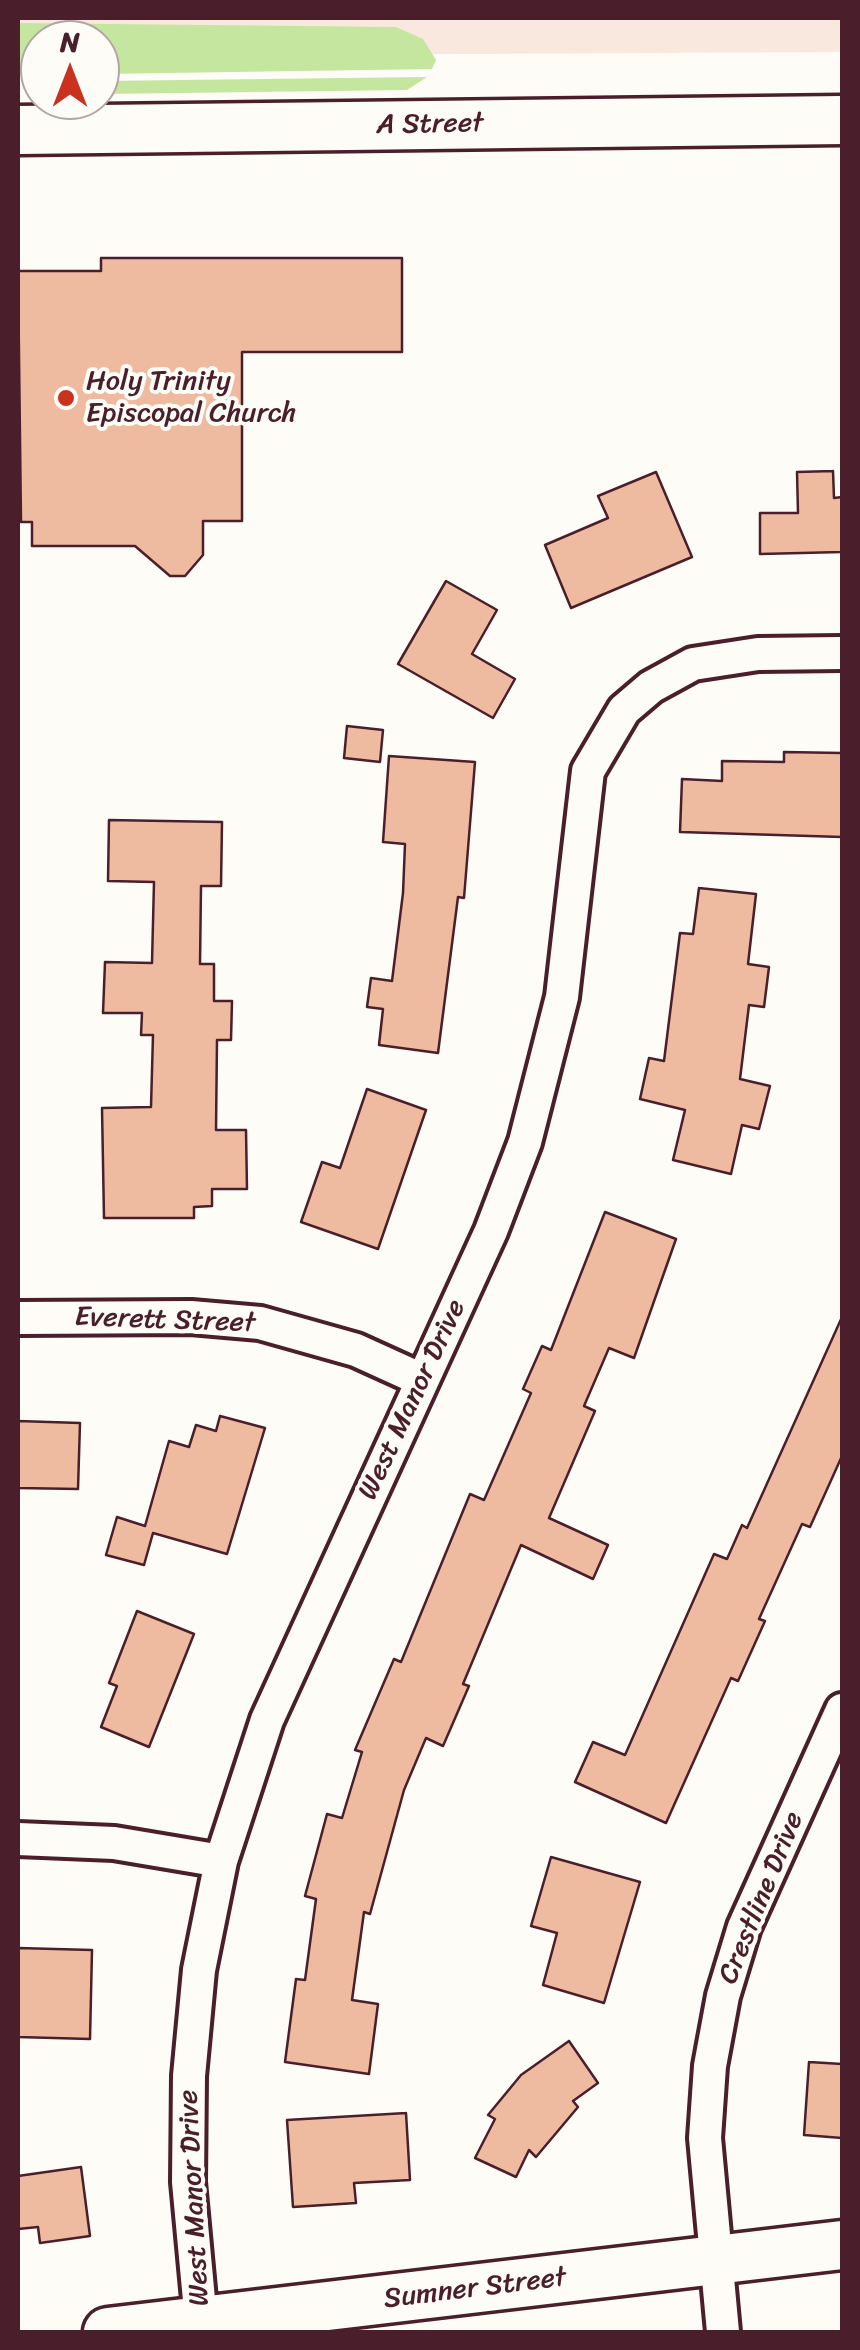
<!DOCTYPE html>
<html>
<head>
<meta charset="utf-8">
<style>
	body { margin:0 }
	#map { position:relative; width:860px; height:2350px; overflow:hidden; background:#fdfcf7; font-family:Sriracha,sans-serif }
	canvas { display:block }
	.frame { position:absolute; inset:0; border:20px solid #4a1f2b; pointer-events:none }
	.north { position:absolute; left:20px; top:20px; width:100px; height:100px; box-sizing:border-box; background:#fdfcf7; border:2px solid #b5a4a5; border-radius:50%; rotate:0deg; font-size:28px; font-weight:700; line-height:40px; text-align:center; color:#4a1f2b }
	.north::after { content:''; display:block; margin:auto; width:35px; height:45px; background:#c8321e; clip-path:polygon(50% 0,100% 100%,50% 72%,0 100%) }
</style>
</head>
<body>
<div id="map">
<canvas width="860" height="2350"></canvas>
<div class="frame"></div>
<div class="north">N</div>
</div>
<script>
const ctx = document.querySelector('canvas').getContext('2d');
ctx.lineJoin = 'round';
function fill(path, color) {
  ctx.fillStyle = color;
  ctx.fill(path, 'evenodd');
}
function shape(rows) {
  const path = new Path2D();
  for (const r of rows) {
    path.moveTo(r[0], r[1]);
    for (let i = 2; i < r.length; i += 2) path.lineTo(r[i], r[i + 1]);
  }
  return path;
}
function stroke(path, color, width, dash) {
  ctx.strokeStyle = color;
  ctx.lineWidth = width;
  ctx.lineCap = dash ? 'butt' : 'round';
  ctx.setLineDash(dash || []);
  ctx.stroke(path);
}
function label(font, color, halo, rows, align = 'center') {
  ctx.font = font + ' Sriracha,sans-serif';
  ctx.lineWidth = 8;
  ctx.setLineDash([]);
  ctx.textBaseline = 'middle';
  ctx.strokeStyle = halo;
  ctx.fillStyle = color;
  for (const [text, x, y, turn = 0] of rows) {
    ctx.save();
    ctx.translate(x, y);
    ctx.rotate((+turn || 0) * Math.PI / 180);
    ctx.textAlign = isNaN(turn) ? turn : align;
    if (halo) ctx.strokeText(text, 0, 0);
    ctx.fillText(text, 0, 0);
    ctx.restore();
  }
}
const built = shape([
	[18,18,842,18,842,52,100,56,100,40,40,40,18,56]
]);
const green = shape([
	[18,23,396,27,423,39,436,60,432,69,100,74,100,40,40,40,40,74,18,75],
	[427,77,407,90,100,94,100,81]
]);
const building = shape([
	[101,258,402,258,402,352,242,352,242,521,203,521,203,555,185,576,170,576,135,546,32,546,32,522,21,522,18,271,101,271,101,258],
	[833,471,834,498,842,497,842,552,760,554,760,513,798,513,797,472,833,471],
	[656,472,692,557,571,608,545,545,608,518,598,496,656,472],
	[446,581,497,610,472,654,515,679,493,718,398,664,446,581],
	[347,726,383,730,380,762,344,758,347,726],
	[784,752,842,753,842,837,680,832,682,779,722,781,722,761,784,762,784,752],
	[389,756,475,762,464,898,458,897,438,1053,379,1045,383,1009,367,1007,371,978,392,981,403,893,405,844,383,842,389,756],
	[109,820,222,822,221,886,201,886,200,964,214,964,214,1001,232,1001,231,1040,217,1040,216,1130,246,1130,247,1189,212,1189,212,1206,194,1207,194,1218,104,1218,102,1108,151,1107,153,1035,141,1035,142,1013,103,1013,105,962,152,963,154,882,108,881,109,820],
	[699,888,756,894,748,964,769,967,764,1007,749,1005,740,1079,770,1086,759,1129,742,1125,731,1174,673,1160,685,1110,640,1099,649,1058,664,1061,680,933,693,934,699,888],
	[367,1089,426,1110,378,1249,301,1222,322,1162,340,1168,367,1089],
	[605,1212,676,1239,634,1358,609,1348,584,1406,595,1411,549,1518,608,1545,593,1579,521,1545,463,1684,469,1686,443,1746,426,1738,404,1790,370,1914,364,1912,352,2000,378,2004,369,2074,285,2062,296,1979,305,1980,316,1899,305,1896,327,1814,342,1818,362,1752,355,1750,394,1659,401,1662,470,1494,484,1500,531,1393,523,1389,542,1346,551,1350,605,1212],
	[842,1317,842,1456,810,1527,802,1524,759,1619,765,1621,738,1681,731,1678,666,1823,575,1782,593,1742,625,1755,714,1554,727,1559,742,1525,747,1528,842,1317],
	[220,1416,265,1428,227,1554,153,1533,144,1565,106,1555,117,1517,145,1526,169,1441,189,1447,196,1425,216,1431,220,1416],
	[18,1421,80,1423,78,1489,18,1488,18,1421],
	[137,1611,194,1634,149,1747,101,1727,117,1686,109,1683,137,1611],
	[551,1857,640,1882,604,2003,543,1985,557,1933,531,1926,551,1857],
	[18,1948,92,1950,90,2039,18,2037,18,1948],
	[569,2041,598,2083,573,2101,578,2107,536,2157,529,2150,516,2177,475,2158,495,2119,488,2115,521,2075,569,2041],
	[809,2062,842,2064,842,2138,804,2135,809,2062],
	[406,2113,410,2180,354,2183,356,2203,293,2207,287,2120,406,2113],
	[81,2167,90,2236,40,2243,38,2227,18,2229,18,2176,81,2167]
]);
const street = shape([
	[18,1318,191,1317,260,1323,356,1350,422,1380],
	[18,1839,114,1843,221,1861],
	[201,2321,188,2182,189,2076,199,1970,221,1861,267,1720,491,1231,525,1142,562,997,588,771,624,710,651,687,693,664,758,654,842,653],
	[723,2332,705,2138,710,2066,723,1996,744,1927,842,1710]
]);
const secondary = shape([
	[18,130,842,120],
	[108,2332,842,2245]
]);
const markers = [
	[66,398,10,"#c8321e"]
];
const streetNames = [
	["A Street",430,125,-1],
	["Everett Street",165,1321,2],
	["West Manor Drive",413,1400,-65],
	["Crestline Drive",762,1898,-68],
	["West Manor Drive",195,2198,-93],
	["Sumner Street",475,2289,-7]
];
const poiNames = [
	["Holy Trinity",86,382],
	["Episcopal Church",86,414]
];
fill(built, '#f9e8dd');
fill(green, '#c5e69e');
fill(building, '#efbba0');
stroke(building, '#4a1f2b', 2.5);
stroke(street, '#4a1f2b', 40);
stroke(secondary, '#4a1f2b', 55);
stroke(street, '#fdfcf7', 32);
stroke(secondary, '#fdfcf7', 48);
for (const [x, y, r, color] of markers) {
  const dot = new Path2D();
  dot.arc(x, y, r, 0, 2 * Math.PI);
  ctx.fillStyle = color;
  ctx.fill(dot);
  stroke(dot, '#fdfcf7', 4);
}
label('28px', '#4a1f2b', '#fdfcf7', streetNames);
label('28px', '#4a1f2b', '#fdfcf7', poiNames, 'left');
</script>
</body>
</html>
